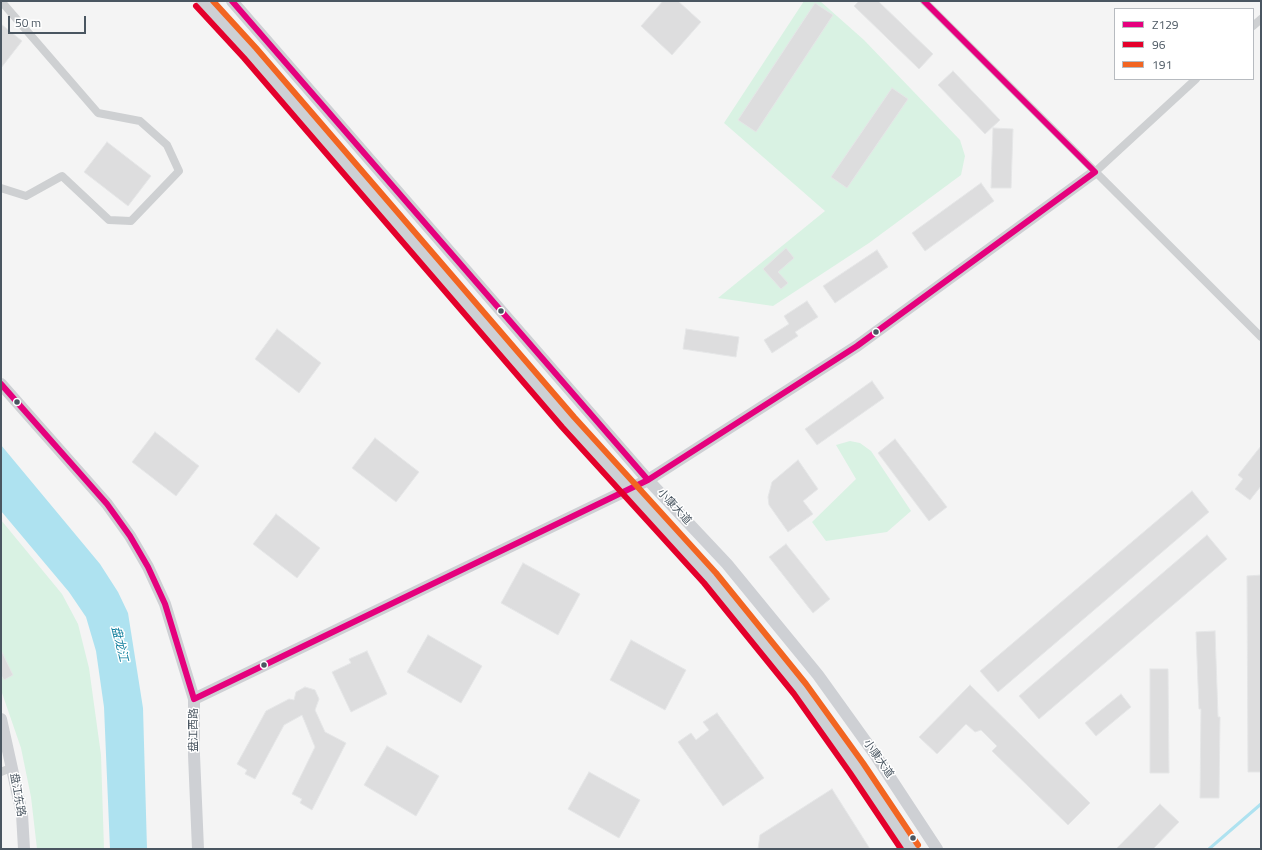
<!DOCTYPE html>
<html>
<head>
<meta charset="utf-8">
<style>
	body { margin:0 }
	#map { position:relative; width:1262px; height:850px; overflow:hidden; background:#f4f4f4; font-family:"Titillium Web",sans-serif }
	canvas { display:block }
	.frame { position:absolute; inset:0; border:2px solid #4a5661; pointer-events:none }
	.legend { position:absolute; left:1114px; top:8px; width:140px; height:72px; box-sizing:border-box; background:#fff; border:1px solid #b7bbc0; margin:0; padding:5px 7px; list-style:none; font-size:12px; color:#4a5661 }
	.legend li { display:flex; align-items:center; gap:8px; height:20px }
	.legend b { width:20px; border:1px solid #b7bbc0 }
	.scale { position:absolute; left:8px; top:16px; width:78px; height:18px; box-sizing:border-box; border:2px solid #4a5661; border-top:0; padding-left:5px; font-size:12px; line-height:14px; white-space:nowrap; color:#4a5661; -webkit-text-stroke:3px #fff; paint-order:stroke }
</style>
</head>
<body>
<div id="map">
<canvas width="1262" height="850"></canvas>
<div class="frame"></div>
<ul class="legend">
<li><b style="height:5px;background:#e5007d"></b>Z129</li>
<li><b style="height:5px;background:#e4002b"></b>96</li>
<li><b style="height:5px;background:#f26522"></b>191</li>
</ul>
<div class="scale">50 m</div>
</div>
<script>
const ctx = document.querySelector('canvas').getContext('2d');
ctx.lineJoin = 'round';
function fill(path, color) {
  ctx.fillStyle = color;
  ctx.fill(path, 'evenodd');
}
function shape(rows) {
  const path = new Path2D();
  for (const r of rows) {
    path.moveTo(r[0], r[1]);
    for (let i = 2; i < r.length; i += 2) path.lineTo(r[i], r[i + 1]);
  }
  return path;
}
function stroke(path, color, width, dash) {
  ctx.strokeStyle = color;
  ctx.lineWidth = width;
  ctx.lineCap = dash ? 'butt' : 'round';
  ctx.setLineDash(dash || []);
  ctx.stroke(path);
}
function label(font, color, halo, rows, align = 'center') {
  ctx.font = font + ' "Titillium Web","Noto Sans SC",sans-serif';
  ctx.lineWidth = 3;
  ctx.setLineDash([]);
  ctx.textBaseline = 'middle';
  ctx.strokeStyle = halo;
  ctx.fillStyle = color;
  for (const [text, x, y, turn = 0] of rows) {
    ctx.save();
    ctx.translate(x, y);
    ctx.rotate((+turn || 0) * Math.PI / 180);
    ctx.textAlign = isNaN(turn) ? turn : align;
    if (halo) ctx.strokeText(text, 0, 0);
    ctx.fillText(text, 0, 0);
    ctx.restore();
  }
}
const green = shape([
	[804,1,820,1,864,40,960,140,965,156,961,175,869,243,773,306,718,298,825,211,724,123],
	[850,441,860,443,871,451,911,511,887,532,826,541,812,522,856,479,836,445],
	[1,520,62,594,78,624,89,668,101,755,104,849,37,849,31,797,21,748,1,690]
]);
const water = shape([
	[1,445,100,564,118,592,128,613,143,708,147,849,110,849,104,707,96,651,86,617,69,592,1,511]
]);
const stream = shape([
	[1209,849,1261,804]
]);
const building = shape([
	[663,1,678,1,701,22,672,55,641,26,663,1],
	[859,1,878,1,933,54,919,69,854,6,859,1],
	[815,3,833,15,756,132,738,120,815,3],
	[1,24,22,41,1,68,1,24],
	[953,71,1000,120,985,134,938,85,953,71],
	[892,88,908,99,847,188,831,177,892,88],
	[993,128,1013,129,1011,188,991,188,993,128],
	[107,142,151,176,128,206,84,172,107,142],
	[981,183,994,201,925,251,912,233,981,183],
	[786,248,794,258,778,272,788,283,781,289,763,269,786,248],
	[877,250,888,267,835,303,823,286,877,250],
	[807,301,818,317,795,332,798,336,772,353,764,340,789,324,784,316,807,301],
	[277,329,321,363,299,393,255,359,277,329],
	[686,329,739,337,736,357,683,349,686,329],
	[872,381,884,398,817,445,805,429,872,381],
	[155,432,199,466,176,496,132,462,155,432],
	[375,438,419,472,396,502,352,468,375,438],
	[895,439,947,507,929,521,878,453,895,439],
	[1261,446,1261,486,1250,500,1235,489,1243,479,1238,475,1261,446],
	[798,460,818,489,803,501,813,514,788,532,769,505,768,497,772,482,798,460],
	[1192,491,1209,512,998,692,980,671,1192,491],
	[276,514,320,548,297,578,253,544,276,514],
	[1207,535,1227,559,1039,719,1019,696,1207,535],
	[786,544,830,599,813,613,769,557,786,544],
	[523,563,580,594,558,635,501,603,523,563],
	[1261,575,1261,772,1248,772,1247,576,1261,575],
	[1215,631,1218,717,1220,717,1219,798,1200,798,1201,709,1199,709,1196,632,1215,631],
	[428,635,482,666,461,703,407,672,428,635],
	[631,640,686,670,665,710,610,680,631,640],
	[1,650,13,675,4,680,1,675,1,650],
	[367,651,387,694,351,712,332,672,351,663,349,659,367,651],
	[1150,669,1168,669,1169,773,1150,773,1150,669],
	[970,685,1090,803,1068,825,992,751,997,746,981,730,975,732,966,724,937,754,919,737,970,685],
	[305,687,315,690,319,699,315,710,325,732,346,743,312,810,300,803,302,799,292,794,315,747,302,715,284,725,255,779,245,774,247,770,237,764,266,711,289,699,294,700,296,692,305,687],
	[1121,694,1131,707,1096,736,1085,723,1121,694],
	[717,713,764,778,723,806,678,742,691,733,696,740,709,730,703,722,717,713],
	[387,746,439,776,416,816,364,785,387,746],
	[589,772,640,800,619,838,568,809,589,772],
	[832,789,870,849,758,849,760,835,832,789],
	[1160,804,1179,822,1153,849,1116,849,1160,804]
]);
const street = shape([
	[924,1,1261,337],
	[1253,26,1261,19],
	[1095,172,1196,79],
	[1,188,26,196,62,176,109,220,131,221,179,171,167,145,140,121,98,113,1,1],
	[1,772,13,767]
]);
const secondary = shape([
	[202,1,250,53,568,422,710,578,800,689,857,768,911,849],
	[232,1,648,480,727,564,818,675,874,753,937,849],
	[1,384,107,504,130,536,148,567,165,604,194,699,194,755,198,849],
	[194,699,648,480,857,346,1095,172],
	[1,719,22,814,24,849]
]);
const bus1 = shape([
	[232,1,648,480],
	[1,384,107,504,130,536,148,567,165,604,194,699],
	[194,699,648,480,857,346,1095,172,924,1]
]);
const bus2 = shape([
	[196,6,244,58,562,427,704,583,794,694,850,773,901,849]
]);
const bus3 = shape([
	[213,1,256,48,574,417,716,573,806,684,863,763,918,845]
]);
const markers = [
	[501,311,3.5,"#4a5661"],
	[876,332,3.5,"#4a5661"],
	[17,402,3.5,"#4a5661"],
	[264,665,3.5,"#4a5661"],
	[913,838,3.5,"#4a5661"]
];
const streetNames = [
	["小康大道",674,507,47],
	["盘江西路",194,730,-90],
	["小康大道",878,759,55],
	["盘江东路",17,795,80]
];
const waterNames = [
	["盘龙江",119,644,76]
];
fill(green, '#d9f2e3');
fill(water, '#aee2f0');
stroke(stream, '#aee2f0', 3);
fill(building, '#ddddde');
stroke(building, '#e5e6e7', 1);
stroke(street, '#ced0d2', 8);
stroke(secondary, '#ced0d4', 12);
stroke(bus1, '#e5007d', 6);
stroke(bus2, '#e4002b', 6);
stroke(bus3, '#f26522', 6);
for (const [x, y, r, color] of markers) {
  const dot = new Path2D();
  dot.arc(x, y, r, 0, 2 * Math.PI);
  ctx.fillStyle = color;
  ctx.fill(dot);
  stroke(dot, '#fff', 1.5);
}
label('11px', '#4a5661', '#fff', streetNames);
label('italic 12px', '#0c7c9b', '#fff', waterNames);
</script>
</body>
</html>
